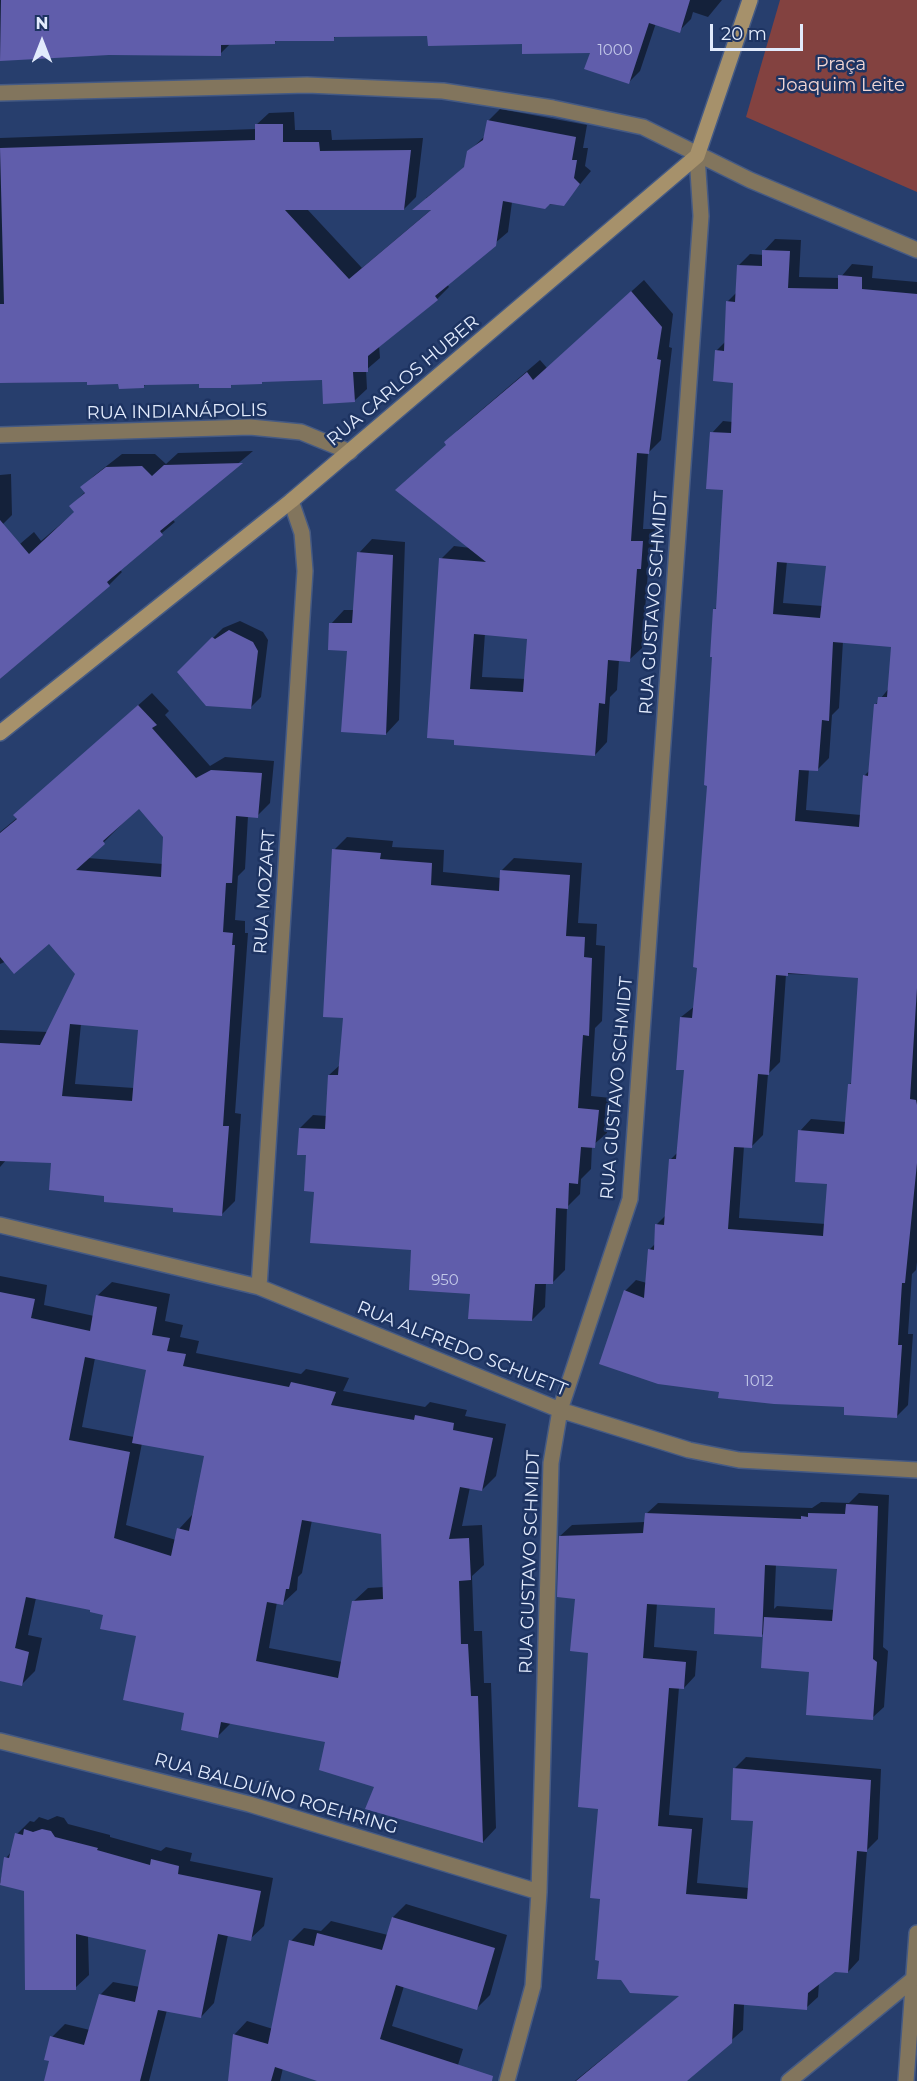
<!DOCTYPE html>
<html>
<head>
<meta charset="utf-8">
<style>
	body { margin:0 }
	#map { position:relative; width:917px; height:2081px; overflow:hidden; background:#273e6d; font-family:Montserrat,sans-serif }
	canvas { display:block }
	.north { position:absolute; left:12px; top:12px; width:60px; height:60px; -webkit-text-stroke:4px #1d3361; paint-order:stroke; rotate:0deg; font-size:16px; font-weight:700; line-height:24px; text-align:center; color:#e2ebfd }
	.north::after { content:''; display:block; margin:auto; width:21px; height:27px; background:#e2ebfd; clip-path:polygon(50% 0,100% 100%,50% 72%,0 100%) }
	.scale { position:absolute; left:710px; top:24px; width:93px; height:27px; box-sizing:border-box; border:3px solid #e2ebfd; border-top:0; padding-left:8px; font-size:18px; line-height:21px; white-space:nowrap; color:#e2ebfd; -webkit-text-stroke:4px #1d3361; paint-order:stroke }
</style>
</head>
<body>
<div id="map">
<canvas width="917" height="2081"></canvas>
<div class="north">N</div>
<div class="scale">20 m</div>
</div>
<script>
const ctx = document.querySelector('canvas').getContext('2d');
ctx.lineJoin = 'round';
function fill(path, color) {
  ctx.fillStyle = color;
  ctx.fill(path, 'evenodd');
}
function shape(rows) {
  const path = new Path2D();
  for (const r of rows) {
    path.moveTo(r[0], r[1]);
    for (let i = 2; i < r.length; i += 2) path.lineTo(r[i], r[i + 1]);
  }
  return path;
}
function stroke(path, color, width, dash) {
  ctx.strokeStyle = color;
  ctx.lineWidth = width;
  ctx.lineCap = dash ? 'butt' : 'round';
  ctx.setLineDash(dash || []);
  ctx.stroke(path);
}
function label(font, color, halo, rows, align = 'center') {
  ctx.font = font + ' Montserrat,sans-serif';
  ctx.lineWidth = 5;
  ctx.setLineDash([]);
  ctx.textBaseline = 'middle';
  ctx.strokeStyle = halo;
  ctx.fillStyle = color;
  for (const [text, x, y, turn = 0] of rows) {
    ctx.save();
    ctx.translate(x, y);
    ctx.rotate((+turn || 0) * Math.PI / 180);
    ctx.textAlign = isNaN(turn) ? turn : align;
    if (halo) ctx.strokeText(text, 0, 0);
    ctx.fillText(text, 0, 0);
    ctx.restore();
  }
}
const green = shape([
	[780,0,917,0,917,192,746,117]
]);
const shadow = shape([
	[0,0,722,0,708,17,693,12,691,19,679,31,656,23,640,71,628,83,592,52,523,42,429,34,337,35,333,39,278,39,275,42,231,43,220,54,109,54,0,59],
	[500,109,587,125,583,148,588,148,585,166,591,171,563,205,512,202,508,232,447,284,449,287,437,299,379,345,380,358,366,370,367,389,354,401,324,379,264,380,233,384,230,386,201,382,147,383,143,387,88,380,0,383,0,138,256,129,256,125,269,113,294,112,295,130,331,130,332,140,423,138,416,197,404,209,307,209,362,268,432,209,426,198,466,166,468,152,485,136,488,121],
	[775,239,801,240,799,277,840,278,852,264,873,266,872,278,917,282,917,1262,916,1270,912,1274,908,1334,913,1334,908,1405,897,1416,846,1405,721,1390,625,1291,636,1280,647,1283,649,1250,656,1243,657,1224,667,1214,671,1159,678,1152,686,1069,681,1017,695,1006,709,784,714,610,717,607,724,489,712,433,723,421,733,422,735,381,716,351,726,341,727,302,737,292,738,266,750,254,764,255,764,251],
	[787,561,828,564,823,606,783,603],
	[843,641,893,645,890,687,876,704,870,770,864,776,861,815,806,810,809,769,817,770,829,758,832,715,839,708],
	[786,974,860,976,853,1081,849,1085,846,1122,811,1119,800,1131,829,1183,826,1224,739,1218,744,1146,751,1147,763,1135,768,1074,780,1062],
	[644,280,673,314,669,347,672,348,661,440,648,453,643,529,655,529,653,555,649,559,642,648,629,660,619,660,617,690,610,697,607,742,595,755,455,744,441,559,454,546,471,548,448,444,458,430,540,360,547,368],
	[485,633,529,637,526,679,482,677],
	[253,451,172,519,175,522,119,569,122,572,109,585,0,679,0,561,34,532,41,541,75,512,71,506,86,491,82,487,95,475,122,454,155,454,166,464,178,453],
	[11,474,12,515,0,527,0,475],
	[372,539,405,542,399,720,386,734,349,650,331,624,344,610,354,610,359,553],
	[240,621,263,632,268,640,261,697,251,707,179,672,223,628],
	[152,693,169,711,165,715,210,766,225,757,274,761,270,803,257,816,248,816,245,869,238,876,235,920,245,921,245,933,248,933,235,1113,241,1114,235,1201,222,1214,106,1194,53,1162,7,1159,0,1167,0,1030,48,1032,77,974,49,942,0,964,0,832,17,818,28,803],
	[139,807,165,837,163,864,88,858],
	[81,1024,140,1029,134,1088,75,1084],
	[347,837,393,841,392,847,444,850,443,872,501,878,501,871,514,858,582,863,578,923,597,924,596,945,605,946,602,1021,595,1028,591,1096,611,1098,607,1133,592,1146,591,1169,581,1179,580,1194,567,1207,565,1270,552,1283,546,1283,545,1307,532,1320,471,1293,413,1249,315,1191,300,1128,313,1115,327,1116,329,1075,341,1064,345,1017,334,850],
	[0,1276,47,1285,44,1305,94,1316,98,1295,112,1282,170,1294,165,1321,183,1325,180,1337,199,1341,196,1353,301,1374,306,1369,349,1378,343,1391,425,1407,430,1402,467,1410,465,1416,506,1424,496,1476,482,1490,470,1487,462,1526,482,1525,484,1565,472,1576,474,1631,482,1631,484,1683,491,1683,496,1828,483,1842,376,1787,327,1741,231,1723,218,1736,186,1711,137,1635,105,1614,92,1609,36,1598,28,1635,42,1638,35,1671,21,1685,0,1680],
	[95,1358,147,1369,134,1437,82,1427],
	[142,1443,206,1455,192,1515,179,1529,176,1540,126,1525],
	[312,1520,382,1533,384,1587,368,1588,354,1601,342,1662,269,1648,277,1602,283,1603,297,1590,298,1577,302,1573],
	[859,1493,889,1495,883,1647,888,1651,884,1707,872,1718,764,1633,762,1635,717,1607,657,1603,654,1647,697,1651,695,1676,684,1688,679,1687,669,1815,703,1818,697,1883,749,1888,755,1820,734,1769,746,1757,881,1769,878,1839,867,1850,859,1960,848,1972,834,1971,819,1983,818,1997,806,2008,744,2004,743,2030,685,2081,575,2081,681,1995,602,1898,600,1808,589,1651,560,1536,572,1525,645,1522,646,1514,658,1503,812,1508,821,1502,849,1503],
	[776,1564,839,1568,835,1610,777,1606,774,1609],
	[57,1816,64,1818,68,1824,110,1835,110,1837,161,1851,166,1847,192,1853,190,1861,273,1878,264,1926,250,1939,228,1935,214,2003,201,2017,167,2010,149,2081,46,2081,51,2060,52,2037,65,2024,90,2030,100,1995,113,1982,140,1987,148,1949,88,1936,89,1975,75,1988,25,1890,0,1883,6,1858,12,1851,17,1834,30,1821,34,1822,39,1817,48,1820],
	[406,1904,507,1935,490,1995,477,2008,404,1986,392,2026,463,2049,453,2081,322,2081,283,2068,280,2081,230,2081,234,2035,247,2021,273,2029,291,1941,304,1928,321,1931,331,1921,388,1935,393,1917]
]);
const building = shape([
	[1,0,690,0,680,33,649,23,629,84,584,69,590,53,522,54,522,44,428,46,427,36,334,37,334,41,275,41,275,44,221,45,221,56,109,55,0,61],
	[487,120,576,137,572,160,577,160,574,178,580,184,564,206,550,204,545,209,503,201,496,246,435,296,438,300,368,356,368,372,353,372,355,402,323,404,322,380,262,382,262,384,231,385,231,388,199,388,199,384,144,385,144,388,119,389,118,384,87,385,87,382,0,383,0,304,4,304,0,148,255,140,255,124,283,124,283,142,319,142,320,151,411,150,404,210,285,210,349,279,431,210,412,210,464,167,467,151,483,140],
	[762,250,790,251,788,288,838,289,838,275,862,277,862,289,917,294,917,988,910,1099,916,1100,917,1105,917,1163,905,1283,902,1283,898,1345,902,1345,897,1418,844,1415,844,1407,774,1404,718,1398,719,1392,658,1384,599,1364,624,1290,644,1298,648,1249,654,1250,655,1224,664,1225,669,1159,676,1159,684,1070,676,1070,680,1017,692,1018,697,968,693,967,707,786,704,785,712,657,710,657,713,609,716,609,723,490,706,489,710,432,731,433,733,383,713,381,715,350,724,351,726,301,735,302,737,265,762,266],
	[777,562,826,566,820,618,773,614],
	[833,642,891,647,887,697,878,697,877,704,874,704,868,776,863,775,859,827,795,821,799,770,818,771,822,720,829,721],
	[788,973,858,978,851,1084,848,1084,844,1134,798,1130,795,1182,827,1184,823,1236,728,1229,734,1147,752,1148,758,1074,769,1075,776,975,788,976],
	[631,291,662,327,657,359,661,360,649,454,637,453,631,541,643,541,641,569,637,569,630,662,608,660,605,704,599,703,595,756,454,745,454,740,427,738,439,558,486,562,395,490,446,445,444,442,527,372,533,380],
	[474,634,527,639,523,692,470,689],
	[243,463,160,531,163,535,107,582,110,586,0,679,0,520,29,554,74,512,69,506,85,493,80,487,106,467,142,466,152,476,164,465],
	[357,552,393,555,386,735,341,732,347,651,328,650,329,623,352,623],
	[229,630,253,642,258,651,251,709,206,706,177,672,212,637,215,639],
	[138,705,157,725,152,728,196,778,211,770,262,773,258,818,236,816,232,883,226,883,223,932,233,933,232,945,235,945,223,1126,229,1126,222,1216,173,1212,173,1208,104,1202,104,1196,49,1190,51,1163,0,1161,0,1043,40,1045,75,974,49,944,14,974,0,957,0,833,17,819,13,815],
	[139,809,163,837,161,877,76,870,105,844,103,841],
	[70,1024,138,1030,132,1101,62,1096],
	[332,849,381,853,380,859,432,863,431,885,499,891,500,870,570,875,566,936,585,937,584,957,592,958,589,1036,583,1035,578,1108,599,1110,595,1148,581,1147,578,1184,569,1183,568,1209,556,1208,553,1284,535,1284,532,1321,468,1319,470,1294,409,1290,411,1250,310,1243,314,1192,304,1191,306,1155,297,1155,299,1128,325,1129,328,1075,338,1075,343,1018,323,1017],
	[0,1292,35,1299,31,1318,90,1331,96,1295,157,1307,152,1335,170,1338,167,1351,186,1354,183,1366,289,1387,291,1382,336,1392,331,1405,414,1420,415,1415,454,1423,453,1430,493,1438,482,1491,460,1487,449,1539,469,1538,471,1580,459,1581,461,1644,468,1644,471,1696,478,1696,483,1843,365,1809,374,1787,319,1770,325,1742,221,1722,218,1738,181,1730,184,1713,123,1700,136,1636,100,1629,103,1615,90,1612,90,1610,26,1597,15,1648,29,1652,22,1686,0,1681],
	[85,1357,146,1370,132,1443,204,1456,189,1531,177,1528,171,1556,114,1538,130,1452,69,1440],
	[302,1520,381,1534,383,1599,352,1601,338,1678,256,1661,267,1602,283,1605,286,1589,289,1589],
	[846,1504,878,1506,873,1659,877,1662,873,1720,806,1715,809,1672,761,1668,764,1617,832,1621,837,1569,765,1565,762,1637,714,1634,715,1608,647,1604,643,1658,686,1662,684,1689,669,1688,658,1826,692,1829,686,1894,747,1899,753,1821,731,1820,733,1768,871,1780,867,1852,857,1851,848,1973,835,1972,808,1993,807,2010,734,2004,732,2043,687,2081,576,2081,679,1996,630,1993,621,1980,597,1979,599,1961,595,1960,600,1899,590,1898,598,1809,578,1807,588,1653,570,1651,575,1599,557,1597,559,1536,643,1533,645,1513,801,1519,801,1516,808,1517,808,1513,845,1514],
	[24,1829,33,1832,42,1829,51,1831,55,1837,98,1848,97,1850,150,1865,151,1859,179,1866,178,1874,261,1891,251,1941,218,1934,201,2018,158,2010,140,2081,44,2081,49,2061,44,2060,50,2036,84,2045,99,1994,135,2002,146,1950,76,1934,76,1990,25,1990,24,1891,0,1885,4,1857,9,1858,15,1833,23,1835],
	[392,1917,495,1948,477,2010,396,1985,380,2039,493,2076,492,2081,317,2081,275,2067,271,2081,228,2081,233,2034,268,2044,289,1940,314,1946,317,1933,382,1950]
]);
const minor = shape([
	[0,93,307,85,443,91,553,108,643,127,750,180,917,250],
	[0,435,250,427,301,432,350,452],
	[0,1225,259,1287,560,1410,689,1450,739,1460,917,1470],
	[259,1287,305,571,302,533,291,501],
	[0,1741,249,1804,539,1892],
	[507,2081,533,1986,539,1892,551,1463,560,1410,630,1199,701,216,697,156],
	[789,2081,917,1976],
	[906,2081,917,1933]
]);
const secondary = shape([
	[0,733,291,501,697,156,750,0]
]);
const numberNames = [
	["1000",615,51],
	["950",445,1281],
	["1012",759,1382]
];
const parkNames = [
	["Praça",841,65],
	["Joaquim Leite",841,86]
];
const streetNames = [
	["RUA CARLOS HUBER",403,381,-40],
	["RUA INDIANÁPOLIS",177,412,-1],
	["RUA GUSTAVO SCHMIDT",654,603,-86],
	["RUA MOZART",265,892,-86],
	["RUA GUSTAVO SCHMIDT",617,1088,-85],
	["RUA ALFREDO SCHUETT",462,1349,22],
	["RUA GUSTAVO SCHMIDT",530,1562,-88],
	["RUA BALDUÍNO ROEHRING",276,1794,16]
];
fill(green, '#834240');
fill(shadow, '#0007');
fill(building, '#605dab');
stroke(minor, '#455a84', 18);
stroke(secondary, '#455a84', 18);
stroke(minor, '#82755d', 15);
stroke(secondary, '#a6916b', 15);
label('15px', '#c2c8e8', null, numberNames);
label('18px', '#f1d6d4', '#1d3361', parkNames);
label('18px', '#e2ebfd', '#1d3361', streetNames);
</script>
</body>
</html>
